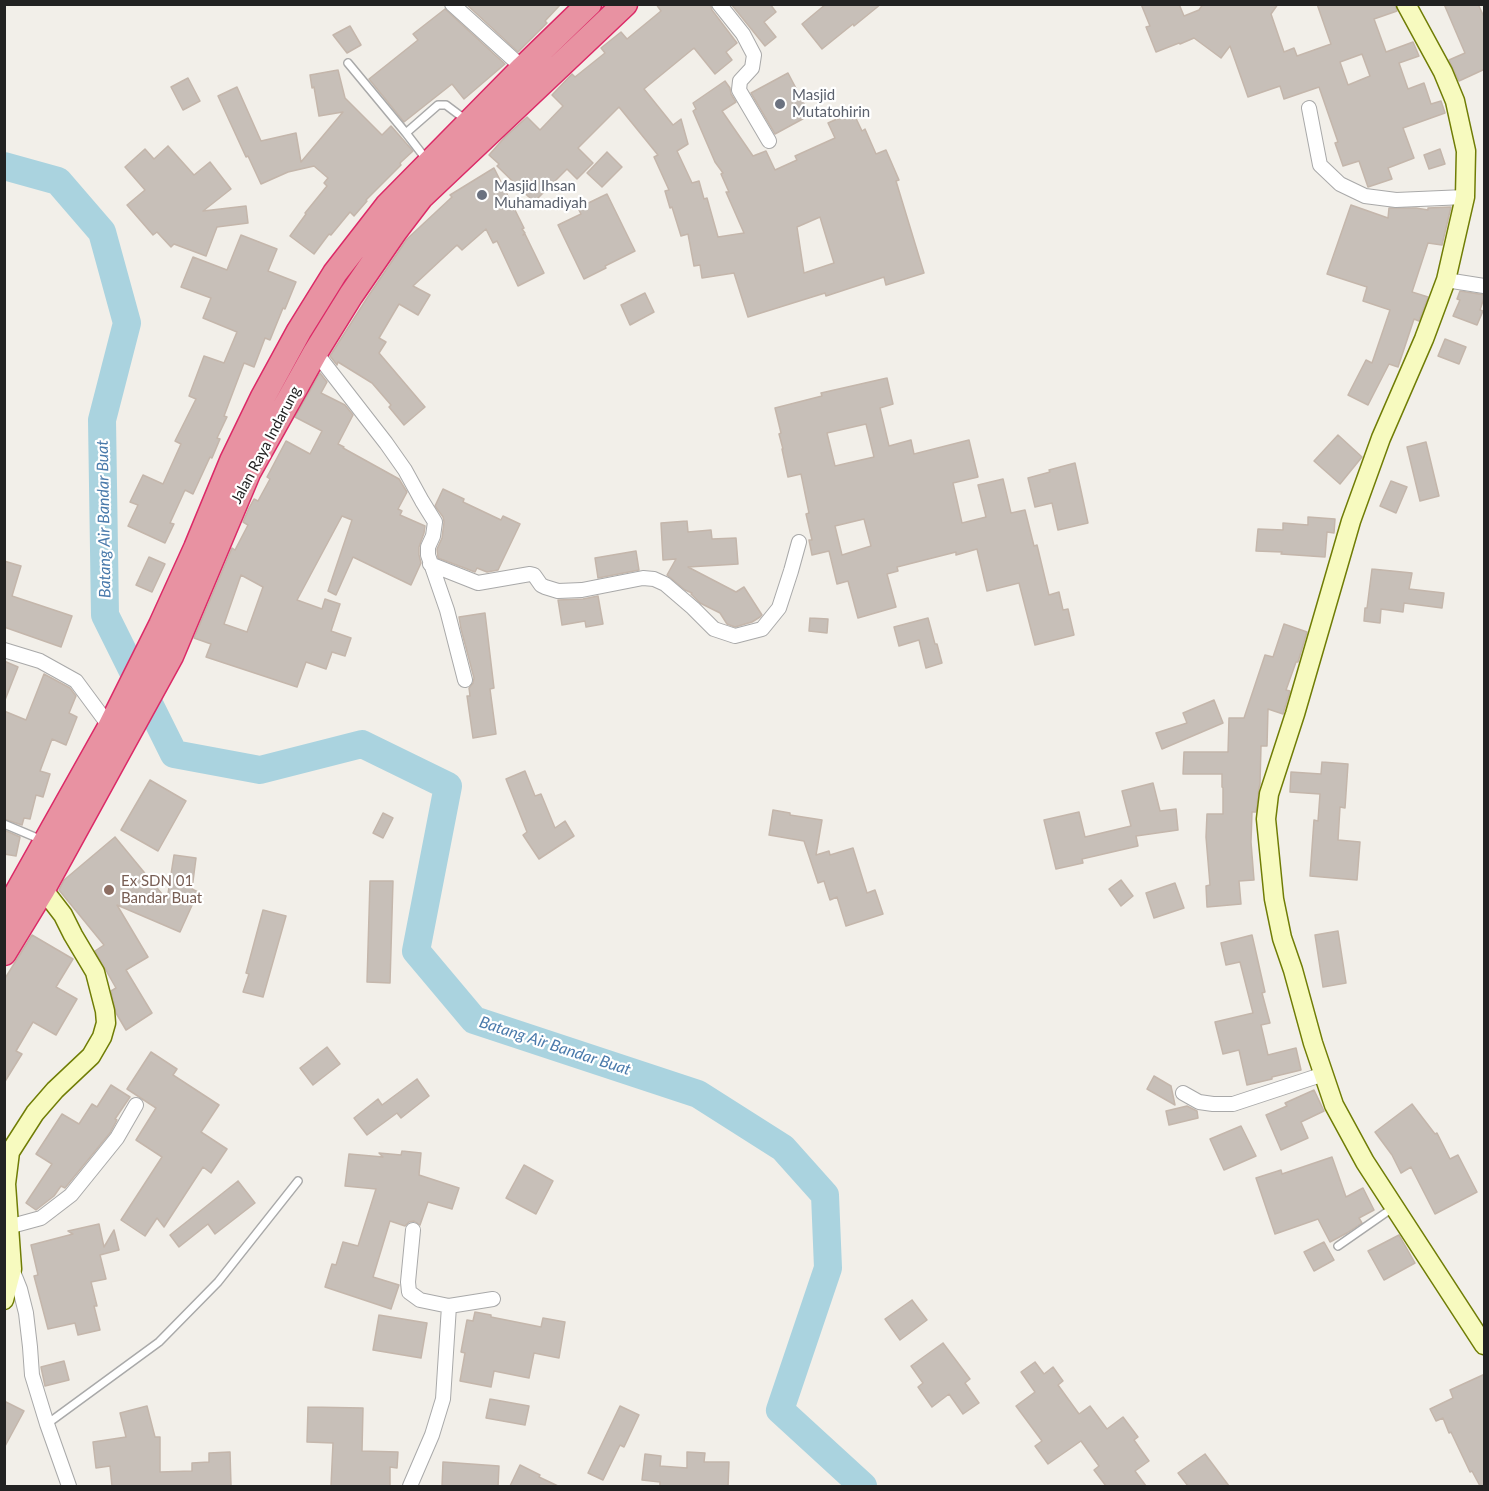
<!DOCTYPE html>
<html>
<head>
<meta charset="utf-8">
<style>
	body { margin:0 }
	#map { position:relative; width:1489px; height:1491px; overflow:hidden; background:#f2efe9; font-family:Lato,sans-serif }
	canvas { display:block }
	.frame { position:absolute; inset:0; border:6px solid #222; pointer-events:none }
</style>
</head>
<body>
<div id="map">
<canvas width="1489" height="1491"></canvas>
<div class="frame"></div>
</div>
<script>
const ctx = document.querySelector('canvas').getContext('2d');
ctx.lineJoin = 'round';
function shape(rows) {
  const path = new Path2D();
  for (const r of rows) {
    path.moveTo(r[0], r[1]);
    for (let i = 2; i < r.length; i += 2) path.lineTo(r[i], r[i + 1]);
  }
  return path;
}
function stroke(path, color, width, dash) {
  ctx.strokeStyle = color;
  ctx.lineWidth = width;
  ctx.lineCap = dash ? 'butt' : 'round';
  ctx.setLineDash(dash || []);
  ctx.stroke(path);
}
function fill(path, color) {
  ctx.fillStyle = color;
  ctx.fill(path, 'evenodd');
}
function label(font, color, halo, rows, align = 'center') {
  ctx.font = font + ' Lato,sans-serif';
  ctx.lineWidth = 4.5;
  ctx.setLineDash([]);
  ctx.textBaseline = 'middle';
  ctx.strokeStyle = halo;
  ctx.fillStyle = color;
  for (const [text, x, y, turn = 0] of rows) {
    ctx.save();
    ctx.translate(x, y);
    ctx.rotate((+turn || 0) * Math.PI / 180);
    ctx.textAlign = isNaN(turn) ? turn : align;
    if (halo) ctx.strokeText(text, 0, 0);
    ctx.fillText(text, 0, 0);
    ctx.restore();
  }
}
const river = shape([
	[4,166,58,181,102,232,127,323,102,420,105,615,174,754,260,770,362,744,448,786,416,951,474,1020,698,1094,783,1148,825,1195,828,1268,780,1410,863,1486]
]);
const building = shape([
	[466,4,561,4,545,21,547,23,518,52,466,4],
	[656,4,710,4,712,10,737,43,726,52,732,60,715,74,694,48,644,89,673,125,681,119,688,144,677,151,692,183,699,181,704,199,707,198,718,237,744,233,726,192,729,192,721,174,723,173,715,162,693,111,696,109,693,103,725,81,730,88,731,94,736,102,722,111,753,156,766,151,775,170,797,160,795,156,835,138,828,123,853,112,862,131,865,129,876,154,886,150,899,180,896,181,924,273,886,285,884,277,826,296,825,293,748,317,734,273,702,278,700,265,694,266,688,234,681,236,672,207,670,208,665,191,669,190,654,157,658,155,619,107,578,148,593,163,577,179,567,169,534,202,497,166,499,164,489,155,505,137,527,117,540,130,563,106,552,95,572,74,575,77,605,53,601,48,621,32,627,39,661,11,656,4],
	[820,217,834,263,804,273,797,227,820,217],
	[731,4,770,4,776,12,764,22,776,37,765,46,731,4],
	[826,4,881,4,854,26,853,24,822,49,802,24,826,4],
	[1141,4,1179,4,1184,16,1199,10,1203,4,1278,4,1271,14,1284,52,1294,48,1297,56,1331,44,1317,4,1395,4,1397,11,1374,19,1386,52,1413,42,1419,56,1399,63,1408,89,1424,83,1431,104,1441,101,1445,113,1403,128,1414,158,1388,168,1392,179,1368,187,1359,161,1343,166,1335,143,1338,142,1319,87,1284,99,1280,86,1248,97,1230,46,1221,58,1194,38,1180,44,1179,43,1156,52,1146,27,1150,26,1141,4],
	[1362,54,1370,76,1348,85,1340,62,1362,54],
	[1444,4,1478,4,1485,19,1485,69,1459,81,1449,60,1465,53,1444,4],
	[445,9,505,64,464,99,452,84,404,122,369,79,418,40,413,34,445,9],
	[350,26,361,45,347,53,333,35,350,26],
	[338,70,345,98,382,135,391,126,413,151,400,163,401,165,366,200,367,201,354,216,350,212,331,235,329,234,314,254,290,236,306,214,305,213,327,186,324,183,328,178,314,166,288,172,261,184,248,156,246,157,218,96,237,87,261,141,296,133,301,162,343,112,319,116,314,87,312,88,310,75,338,70],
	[788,73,810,115,775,134,751,93,788,73],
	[188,78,200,101,183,110,171,87,188,78],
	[168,146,194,175,210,162,231,189,203,211,246,206,248,223,217,227,206,256,174,244,171,247,157,232,153,235,127,205,145,190,125,167,145,149,154,159,168,146],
	[1440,149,1445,164,1429,169,1424,155,1440,149],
	[607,152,622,167,602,187,587,173,607,152],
	[494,168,524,228,522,229,525,233,523,235,525,234,544,273,518,286,497,241,493,243,486,229,462,250,457,245,413,286,430,295,418,315,399,304,379,338,386,342,379,353,425,407,404,425,389,407,391,405,372,383,338,362,337,365,330,356,369,295,407,239,452,197,450,195,494,168],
	[607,194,635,251,605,266,606,268,584,279,558,225,581,214,578,208,607,194],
	[1351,205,1388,218,1389,208,1416,208,1428,210,1428,208,1451,207,1442,245,1428,243,1412,292,1428,297,1419,321,1414,319,1398,367,1389,364,1368,405,1348,395,1366,360,1372,363,1390,310,1363,301,1367,287,1327,274,1351,205],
	[241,235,277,249,268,271,296,282,285,309,283,308,270,340,265,338,254,367,244,363,224,416,227,417,217,438,220,439,212,458,210,457,193,494,185,490,170,523,174,524,165,543,128,526,138,505,130,502,143,475,163,484,181,444,175,441,196,399,189,396,204,356,224,363,237,332,203,318,211,298,181,287,193,257,227,270,241,235],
	[1460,291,1485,295,1480,310,1483,311,1477,325,1453,316,1460,300,1457,299,1460,291],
	[645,293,654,312,630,325,621,305,645,293],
	[1445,339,1466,347,1459,364,1438,356,1445,339],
	[320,373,327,382,321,393,345,405,353,415,338,444,344,447,343,448,399,479,407,492,398,509,402,511,400,515,425,526,424,533,419,547,419,555,421,563,411,585,353,557,336,595,328,591,352,520,342,516,297,600,322,609,325,599,340,604,331,631,351,638,345,656,332,652,326,669,306,662,297,687,206,657,211,644,194,638,232,548,235,550,248,525,243,522,249,508,254,499,258,501,270,479,267,477,286,441,310,454,322,431,295,417,320,373],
	[241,575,263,587,247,632,224,624,241,575],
	[887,378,893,404,880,408,889,446,911,440,914,454,969,440,978,477,953,483,962,523,986,517,978,485,1003,479,1011,513,1025,510,1034,546,1037,545,1049,595,1059,592,1063,610,1068,609,1074,635,1035,645,1019,583,987,591,977,549,956,555,956,552,897,567,898,571,887,574,896,607,858,618,848,581,837,584,829,551,812,555,809,540,812,540,806,514,809,513,801,474,788,477,782,449,783,449,779,434,781,433,775,408,822,396,821,393,887,378],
	[866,424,874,457,835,466,827,433,866,424],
	[864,519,871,546,842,555,835,526,864,519],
	[1338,435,1362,457,1340,484,1314,461,1338,435],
	[1426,442,1439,496,1420,501,1407,447,1426,442],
	[1075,463,1088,523,1058,530,1052,503,1035,507,1028,478,1050,472,1049,470,1075,463],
	[1391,481,1407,487,1396,513,1380,506,1391,481],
	[443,489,464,499,463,502,501,520,503,516,520,524,498,570,487,572,477,568,475,572,438,558,437,549,442,538,444,522,443,517,435,506,443,489],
	[1308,517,1335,519,1334,533,1327,532,1325,557,1281,554,1282,552,1256,551,1258,529,1283,530,1283,523,1308,525,1308,517],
	[687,521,688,532,711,530,712,539,736,538,738,564,688,567,736,592,744,587,762,615,760,617,752,622,735,627,727,624,720,613,700,603,691,594,692,593,685,590,667,575,676,559,663,560,661,523,687,521],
	[636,551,639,570,598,578,595,558,636,551],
	[149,557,165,564,152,592,136,585,149,557],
	[4,561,21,566,12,596,72,616,61,647,4,627,4,561],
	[1372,569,1412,573,1409,589,1444,593,1442,608,1404,603,1403,612,1381,609,1380,623,1364,621,1365,608,1367,608,1372,569],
	[598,596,603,624,586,627,585,621,562,625,558,600,583,599,598,596],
	[485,613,494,688,490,689,496,734,473,738,467,696,470,696,469,688,473,683,474,678,461,629,459,617,485,613],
	[810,618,828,619,827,633,809,631,810,618],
	[928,618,935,644,937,644,942,663,926,668,919,640,899,646,894,627,928,618],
	[1284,624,1307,632,1298,662,1296,662,1286,690,1290,691,1283,714,1268,709,1267,746,1261,746,1260,784,1259,788,1256,812,1252,812,1251,842,1254,880,1239,881,1241,904,1207,907,1206,886,1210,885,1206,837,1207,814,1223,814,1223,788,1222,787,1222,774,1183,774,1184,752,1228,752,1229,718,1244,718,1265,655,1273,657,1284,624],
	[4,661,18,667,5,700,4,700,4,661],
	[44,674,70,688,76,696,69,713,77,717,66,745,52,739,40,771,50,774,43,797,36,795,30,819,24,818,22,825,4,819,4,711,26,720,44,674],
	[1214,700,1223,723,1162,749,1156,733,1187,723,1183,713,1214,700],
	[1322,762,1348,764,1345,808,1340,807,1338,840,1360,842,1357,880,1310,876,1314,820,1318,821,1320,794,1290,792,1291,772,1321,774,1322,762],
	[525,771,535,796,541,794,555,828,565,821,574,836,539,859,523,835,527,832,506,779,525,771],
	[150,780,186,801,158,851,121,830,150,780],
	[1153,783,1160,811,1176,809,1178,830,1136,836,1138,846,1082,859,1083,863,1056,869,1044,820,1079,812,1085,837,1131,826,1122,791,1153,783],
	[773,810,790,813,790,815,822,820,816,855,829,851,830,855,853,848,867,893,875,890,883,914,846,926,837,897,830,900,824,881,818,883,804,841,769,835,773,810],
	[383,813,393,818,383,838,373,833,383,813],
	[4,830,20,837,16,856,4,854,4,830],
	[115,837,167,900,174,855,196,858,192,889,198,892,180,932,117,905,148,957,126,970,152,1013,126,1030,116,1013,111,991,116,988,95,951,104,945,59,890,64,880,115,837],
	[1121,880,1133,896,1121,906,1109,889,1121,880],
	[370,881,393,881,390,983,367,982,370,881],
	[1175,883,1184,908,1154,918,1146,893,1175,883],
	[263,910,286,916,263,997,243,992,249,974,246,973,263,910],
	[1338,931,1346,983,1323,987,1315,935,1338,931],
	[32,935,73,959,56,987,77,999,56,1035,33,1022,16,1051,22,1054,4,1083,4,980,32,935],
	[1252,935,1265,992,1262,993,1270,1023,1261,1025,1268,1055,1296,1048,1301,1070,1272,1077,1272,1079,1247,1085,1239,1050,1223,1054,1215,1022,1253,1013,1240,962,1226,965,1221,943,1252,935],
	[327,1047,340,1064,313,1085,300,1068,327,1047],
	[151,1052,177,1069,173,1075,219,1105,201,1132,227,1149,211,1173,203,1167,164,1227,157,1218,145,1236,121,1220,162,1157,136,1140,156,1108,127,1089,151,1052],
	[1154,1076,1171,1086,1175,1105,1147,1089,1154,1076],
	[417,1079,429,1096,401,1118,397,1113,367,1135,354,1118,378,1099,382,1105,417,1079],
	[111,1085,130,1097,115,1119,117,1120,110,1133,65,1188,61,1186,54,1196,36,1210,26,1203,52,1164,36,1154,62,1114,79,1124,92,1104,97,1107,111,1085],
	[1314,1090,1324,1111,1301,1122,1308,1138,1281,1150,1266,1115,1287,1106,1285,1103,1314,1090],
	[1412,1104,1435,1134,1437,1133,1450,1159,1458,1155,1477,1192,1435,1214,1411,1167,1401,1173,1392,1155,1375,1132,1412,1104],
	[1187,1106,1197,1111,1198,1118,1169,1125,1166,1111,1187,1106],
	[1241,1126,1256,1156,1224,1170,1210,1139,1241,1126],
	[402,1151,421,1153,419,1175,459,1188,452,1209,428,1202,420,1225,414,1221,409,1222,405,1226,390,1221,373,1277,399,1285,391,1309,325,1287,332,1264,336,1265,343,1242,358,1246,376,1189,345,1186,349,1154,383,1157,379,1153,401,1155,402,1151],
	[1332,1157,1346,1197,1363,1188,1374,1210,1359,1218,1362,1223,1347,1233,1330,1242,1318,1219,1275,1234,1256,1178,1281,1170,1282,1174,1332,1157],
	[524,1165,553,1181,536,1214,506,1198,524,1165],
	[238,1181,255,1203,215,1234,208,1224,179,1247,170,1235,238,1181],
	[99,1224,104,1247,114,1230,119,1250,100,1255,106,1279,91,1282,97,1306,94,1306,100,1330,78,1335,75,1323,48,1329,34,1276,38,1275,31,1245,73,1234,68,1231,99,1224],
	[1399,1235,1415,1263,1384,1280,1368,1251,1399,1235],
	[1324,1242,1334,1260,1314,1271,1304,1252,1324,1242],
	[912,1300,927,1320,900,1340,885,1319,912,1300],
	[475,1312,491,1315,491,1317,541,1327,543,1318,565,1322,559,1358,534,1353,529,1378,494,1371,491,1387,460,1381,465,1353,461,1352,467,1320,473,1321,475,1312],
	[379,1315,427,1323,421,1358,373,1350,379,1315],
	[943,1343,970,1379,965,1383,979,1403,963,1414,949,1394,932,1407,918,1387,923,1383,911,1366,943,1343],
	[64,1361,69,1380,45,1386,41,1367,64,1361],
	[1035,1362,1044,1374,1053,1367,1063,1381,1058,1385,1079,1414,1090,1406,1107,1429,1123,1417,1138,1437,1134,1440,1149,1461,1135,1471,1146,1486,1106,1486,1094,1470,1099,1466,1081,1441,1048,1464,1035,1446,1042,1441,1016,1406,1035,1392,1021,1372,1035,1362],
	[1485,1374,1485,1486,1480,1486,1472,1471,1470,1472,1451,1432,1449,1433,1443,1418,1436,1421,1430,1409,1453,1398,1450,1390,1485,1374],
	[490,1399,529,1406,525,1425,486,1418,490,1399],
	[4,1401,24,1411,4,1448,4,1401],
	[147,1406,155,1437,160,1437,160,1472,192,1471,192,1463,209,1462,209,1453,230,1452,231,1486,112,1486,110,1466,96,1468,93,1442,126,1437,120,1413,147,1406],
	[620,1406,639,1415,624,1447,620,1445,603,1480,588,1473,620,1406],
	[308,1407,363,1408,362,1451,398,1452,397,1468,390,1467,390,1486,331,1486,333,1443,307,1442,308,1407],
	[687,1452,705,1453,704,1462,729,1462,728,1486,660,1486,660,1482,642,1480,645,1454,661,1456,660,1466,687,1468,687,1452],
	[1205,1454,1229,1486,1188,1486,1178,1473,1205,1454],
	[443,1462,499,1466,498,1486,442,1486,443,1462],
	[520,1465,540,1475,539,1477,558,1486,510,1486,520,1465]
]);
const lane = shape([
	[348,63,406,133,426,159],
	[406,133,438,105,446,105,466,120],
	[4,824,42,840],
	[1338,1246,1394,1207],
	[47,1424,159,1342,218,1282,298,1181]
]);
const street = shape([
	[452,4,523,68],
	[719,4,743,34,754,55,752,68,740,81,739,90,769,141],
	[1309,108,1320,165,1340,184,1365,196,1396,200,1465,197],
	[1446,280,1484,286],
	[313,349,386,443,405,470,422,501,435,522,433,536,428,547,428,555,447,610,465,680],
	[430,564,478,583,530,574,534,575,541,585,545,587,558,591,582,590,643,578,654,579,665,584,693,608,714,629,735,636,762,629,779,608,791,571,799,542],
	[4,650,40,661,76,681,110,727],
	[1183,1093,1199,1102,1213,1104,1233,1104,1324,1074],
	[8,1227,41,1218,71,1195,117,1138,136,1105],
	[12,1269,20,1289,26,1313,30,1347,32,1375,47,1424,69,1486],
	[449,1306,493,1299],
	[410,1486,432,1435,443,1399,449,1306,420,1300,409,1292,408,1282,413,1230]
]);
const secondary = shape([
	[1406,4,1443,72,1455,101,1466,151,1465,197,1446,280,1424,339,1381,438,1351,521,1295,714,1269,794,1266,819,1274,899,1282,938,1293,970,1313,1043,1334,1105,1365,1162,1484,1345],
	[4,1300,12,1269,6,1184,10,1152,35,1113,55,1090,91,1056,102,1037,106,1023,105,1011,95,972,73,935,63,915,43,889,36,883]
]);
const highway = shape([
	[4,916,110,727,161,625,196,548,232,461,263,397,299,331,335,273,387,206,523,68,589,4],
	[4,953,43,889,171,656,248,473,315,353,351,295,395,231,421,197,625,4]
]);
const markers = [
	[780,104,6,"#6b7280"],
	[482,195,6,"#6b7280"],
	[109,890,6,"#8d6e63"]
];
const worshipNames = [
	["Masjid",792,95],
	["Mutatohirin",792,112],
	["Masjid Ihsan",494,186],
	["Muhamadiyah",494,203]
];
const streetNames = [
	["Jalan Raya Indarung",266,445,-62]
];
const educationNames = [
	["Ex SDN 01",121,881],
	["Bandar Buat",121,898]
];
const waterNames = [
	["Batang Air Bandar Buat",104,519,-91],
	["Batang Air Bandar Buat",555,1046,18]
];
stroke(river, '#aad3df', 28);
fill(building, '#c7bfb8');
stroke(building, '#c4b6ab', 1.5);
stroke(lane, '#a9a9a9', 10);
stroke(street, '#a9a9a9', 16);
stroke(secondary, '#707d05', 21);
stroke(highway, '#dc2a67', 27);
stroke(lane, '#fff', 7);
stroke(street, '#fff', 14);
stroke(secondary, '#f7fabf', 18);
stroke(highway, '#e892a2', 24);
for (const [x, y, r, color] of markers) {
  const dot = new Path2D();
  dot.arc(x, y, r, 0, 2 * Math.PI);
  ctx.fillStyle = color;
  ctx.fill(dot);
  stroke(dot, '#fff', 2);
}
label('15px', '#5b616d', '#fff', worshipNames, 'left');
label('15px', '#222', '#fff', streetNames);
label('15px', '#785e54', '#fff', educationNames, 'left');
label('italic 16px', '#4a7aab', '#fff', waterNames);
</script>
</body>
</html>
